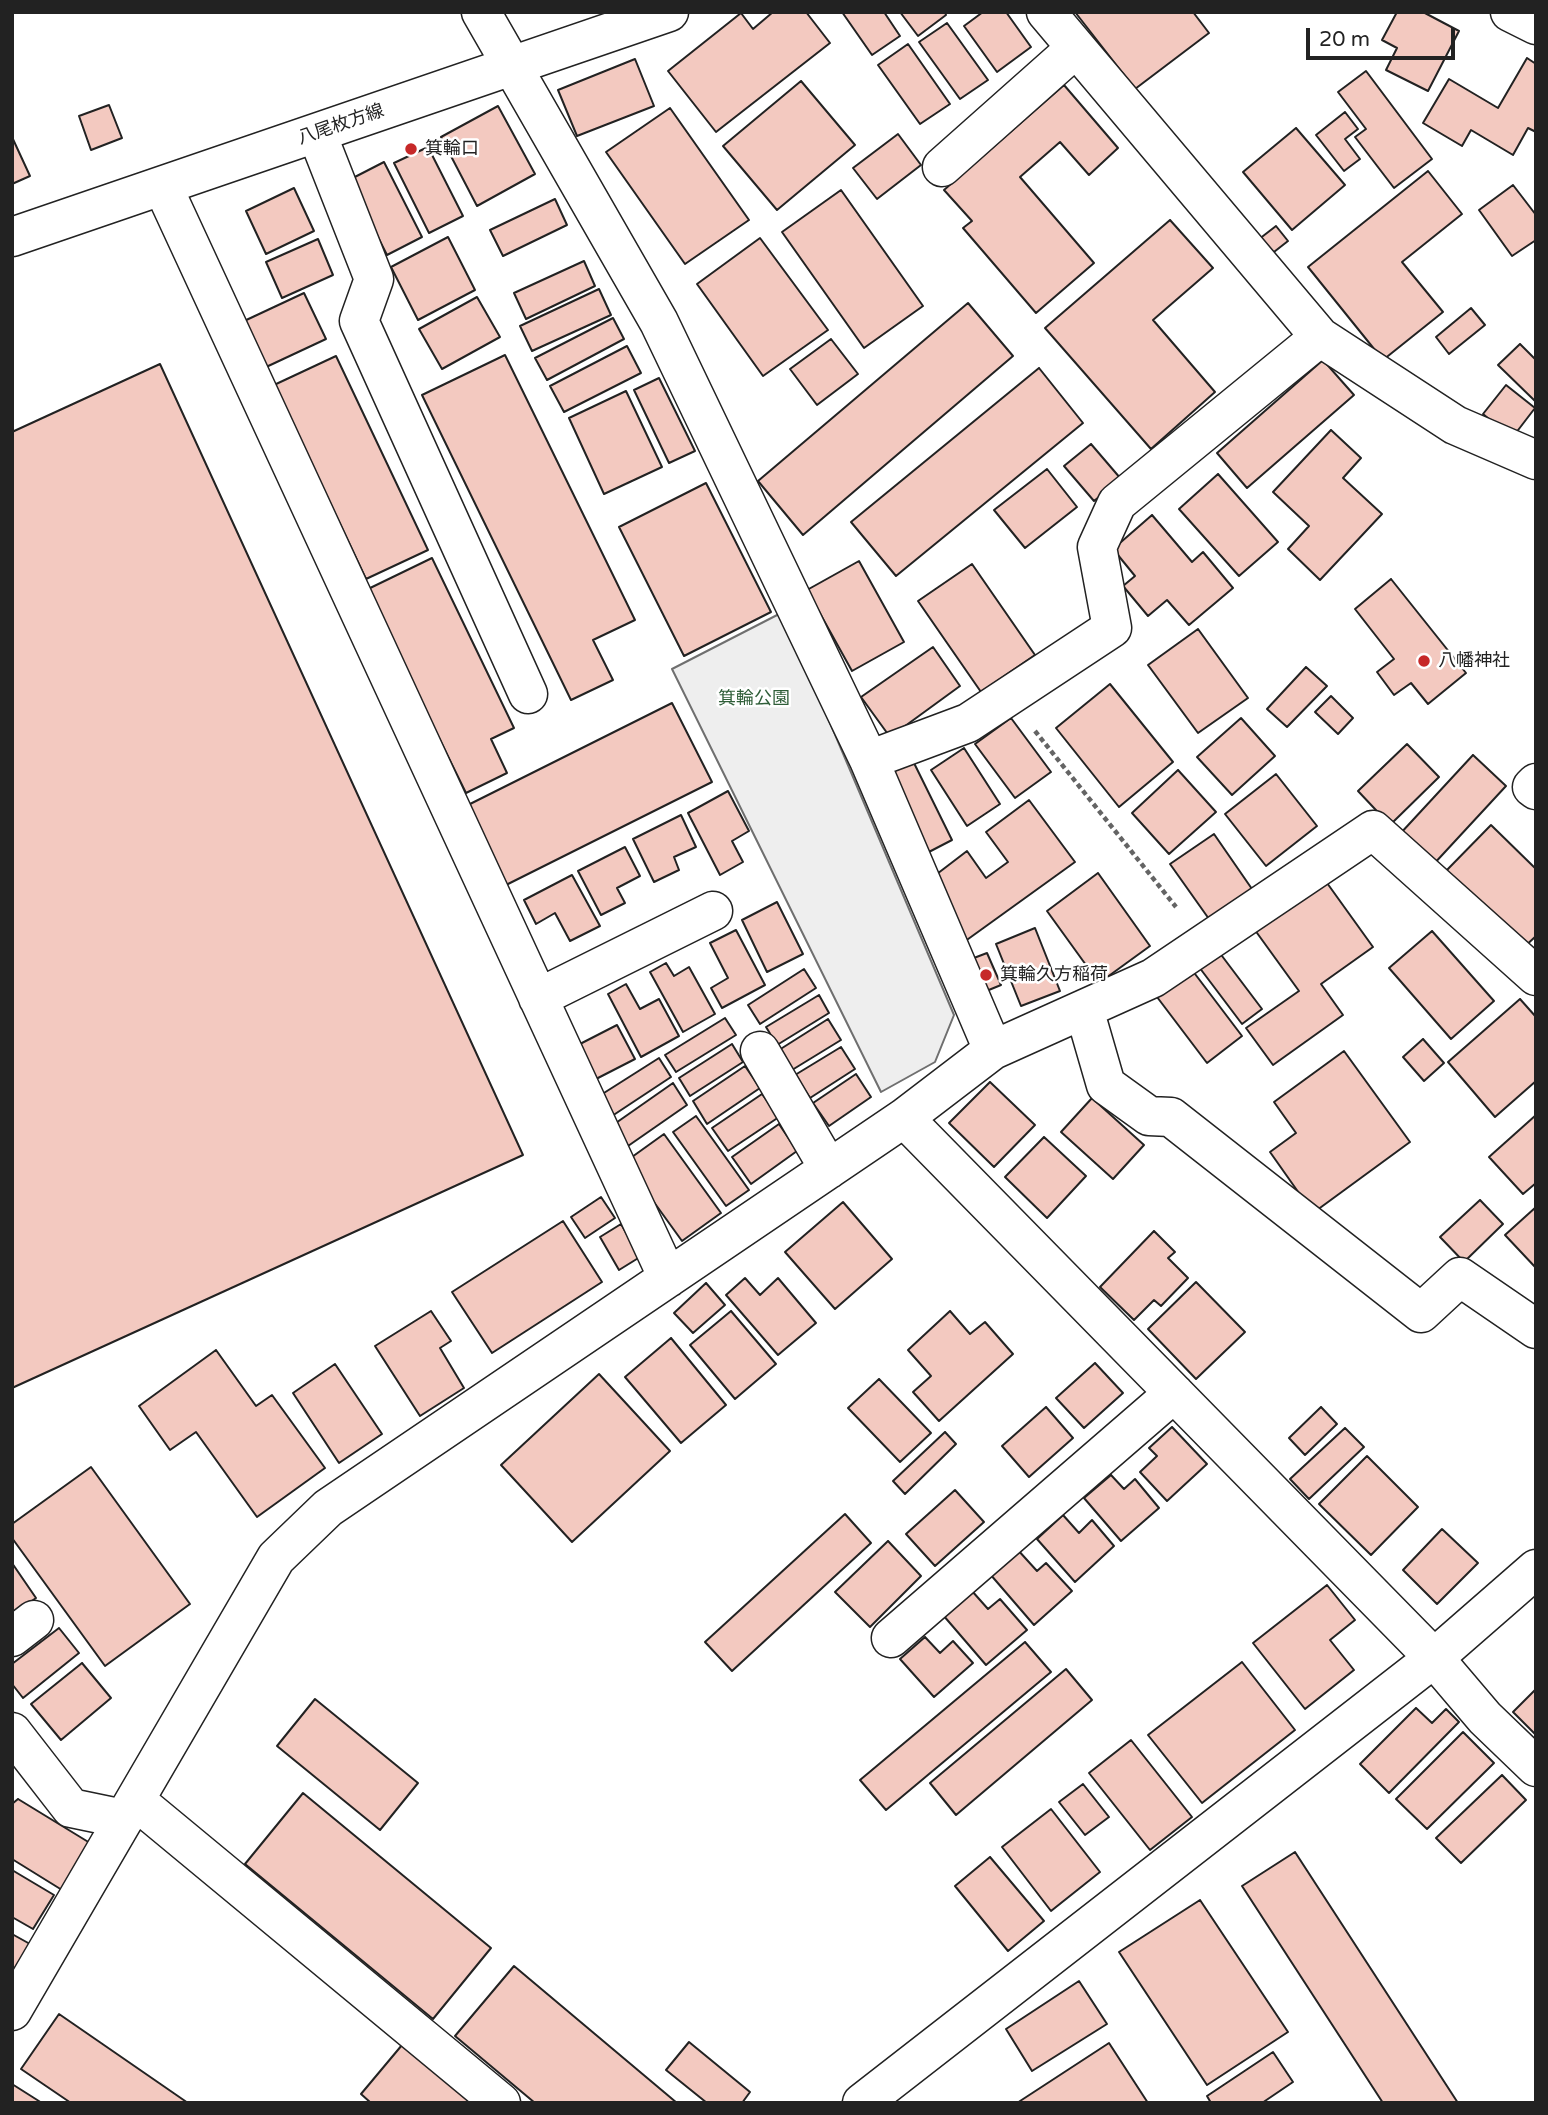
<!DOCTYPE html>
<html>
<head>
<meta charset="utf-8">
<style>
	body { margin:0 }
	#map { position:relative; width:1548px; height:2115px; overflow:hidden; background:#fff; font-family:"Varela Round",sans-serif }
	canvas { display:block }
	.frame { position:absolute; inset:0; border:14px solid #222; pointer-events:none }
	.scale { position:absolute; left:1306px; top:28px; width:149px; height:32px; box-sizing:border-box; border:4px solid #222; border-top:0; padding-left:9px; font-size:21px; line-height:24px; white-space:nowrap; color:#222; -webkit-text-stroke:5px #fff; paint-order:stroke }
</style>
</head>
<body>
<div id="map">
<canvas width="1548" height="2115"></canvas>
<div class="frame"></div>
<div class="scale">20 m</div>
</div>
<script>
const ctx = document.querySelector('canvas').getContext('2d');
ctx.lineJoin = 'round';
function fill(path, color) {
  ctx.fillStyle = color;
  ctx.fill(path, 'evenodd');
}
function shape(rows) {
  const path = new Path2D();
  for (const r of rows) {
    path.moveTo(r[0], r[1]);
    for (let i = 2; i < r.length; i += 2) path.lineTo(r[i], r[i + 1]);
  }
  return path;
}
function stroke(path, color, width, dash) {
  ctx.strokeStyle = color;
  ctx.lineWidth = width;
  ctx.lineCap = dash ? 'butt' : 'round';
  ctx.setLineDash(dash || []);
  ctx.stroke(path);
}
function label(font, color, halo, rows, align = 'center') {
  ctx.font = font + ' "Varela Round","Noto Sans JP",sans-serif';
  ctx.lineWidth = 5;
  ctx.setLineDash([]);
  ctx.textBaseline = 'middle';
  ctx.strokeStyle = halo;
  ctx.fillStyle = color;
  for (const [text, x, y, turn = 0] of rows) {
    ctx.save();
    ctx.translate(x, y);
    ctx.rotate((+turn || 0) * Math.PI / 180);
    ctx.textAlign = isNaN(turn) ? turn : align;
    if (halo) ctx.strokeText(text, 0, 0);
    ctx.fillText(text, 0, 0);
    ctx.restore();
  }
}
const green = shape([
	[783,612,954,1015,935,1062,881,1092,672,669,783,612]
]);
const building = shape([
	[773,12,806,12,830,43,716,132,668,71,741,13,753,29,773,12],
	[842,12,884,12,900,36,872,55,842,12],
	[900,12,945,12,946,15,918,36,900,12],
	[983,12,1006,12,1031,47,997,72,964,26,983,12],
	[1075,12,1193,12,1209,33,1135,89,1075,12],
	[1397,12,1423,12,1459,31,1428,91,1386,70,1397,48,1382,40,1397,12],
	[947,23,988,80,960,99,919,42,947,23],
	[908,44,950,104,920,124,878,65,908,44],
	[1527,58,1536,64,1536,132,1528,128,1513,155,1471,130,1462,146,1423,123,1449,79,1498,108,1527,58],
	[635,59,654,106,577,136,558,90,635,59],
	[1366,71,1432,159,1394,188,1355,137,1366,129,1338,92,1366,71],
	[801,81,855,145,777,210,723,146,801,81],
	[1064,85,1118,148,1089,175,1060,142,1020,177,1094,263,1036,313,963,228,972,221,944,190,1064,85],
	[109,105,122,138,91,150,79,116,109,105],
	[498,106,535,174,477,206,441,137,498,106],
	[670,108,749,220,685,264,606,152,670,108],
	[1345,112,1358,129,1345,139,1360,159,1344,171,1316,135,1345,112],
	[1296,128,1345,185,1292,230,1243,172,1296,128],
	[898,134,921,165,877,199,853,168,898,134],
	[12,137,30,176,12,184,12,137],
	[428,147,463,216,429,233,394,163,428,147],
	[384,162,422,237,387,255,349,180,384,162],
	[1428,171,1462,214,1402,262,1443,312,1383,360,1308,267,1428,171],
	[1513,185,1536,215,1536,240,1512,256,1479,210,1513,185],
	[294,188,314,231,266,254,246,211,294,188],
	[841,190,923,306,864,348,782,232,841,190],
	[555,199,567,225,503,256,490,230,555,199],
	[1170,220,1213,268,1153,320,1215,392,1151,449,1045,328,1170,220],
	[1276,226,1288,241,1265,259,1254,243,1276,226],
	[448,237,475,290,418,320,391,267,448,237],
	[760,238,828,330,763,376,697,284,760,238],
	[318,239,333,275,282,298,266,262,318,239],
	[584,261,595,286,526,319,514,293,584,261],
	[599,289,611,315,532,351,520,326,599,289],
	[304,293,326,339,264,368,242,322,304,293],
	[477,297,500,337,442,369,419,329,477,297],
	[968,303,1013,356,803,535,758,481,968,303],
	[1471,308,1485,325,1449,354,1436,337,1471,308],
	[613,318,624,339,547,380,535,358,613,318],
	[831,339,858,374,817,405,790,369,831,339],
	[1520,344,1536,360,1535,401,1498,365,1520,344],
	[627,346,641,373,564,412,550,386,627,346],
	[505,355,635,620,593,640,613,680,571,700,422,395,505,355],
	[336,356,428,550,366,579,274,385,336,356],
	[1323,360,1354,395,1247,488,1217,453,1323,360],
	[160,364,523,1155,12,1388,12,432,160,364],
	[1039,368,1083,423,896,576,851,522,1039,368],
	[659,378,695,451,669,463,634,390,659,378],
	[1506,385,1535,408,1512,438,1483,414,1506,385],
	[626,391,662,467,604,494,569,418,626,391],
	[1331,430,1361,458,1343,478,1382,514,1320,580,1288,549,1309,526,1273,492,1331,430],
	[1091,444,1121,479,1094,501,1064,466,1091,444],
	[1047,469,1077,507,1025,548,994,510,1047,469],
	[1218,474,1278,542,1239,576,1179,509,1218,474],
	[706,483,771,612,684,656,619,527,706,483],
	[1152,515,1192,562,1203,552,1233,588,1189,625,1167,600,1148,616,1123,586,1135,576,1113,549,1152,515],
	[432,558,514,728,491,739,507,773,466,793,366,590,432,558],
	[859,561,904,642,852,671,807,590,859,561],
	[972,564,1035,655,981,692,918,601,972,564],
	[1391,579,1466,673,1428,704,1411,683,1394,695,1377,672,1394,659,1355,609,1391,579],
	[1198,629,1248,698,1198,733,1148,665,1198,629],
	[933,647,960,686,890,737,861,697,933,647],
	[1306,667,1327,686,1287,727,1267,709,1306,667],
	[1110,684,1173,762,1119,807,1056,728,1110,684],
	[1331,696,1353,718,1338,734,1315,712,1331,696],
	[672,703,712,782,506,885,466,806,672,703],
	[1011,718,1051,772,1015,798,975,744,1011,718],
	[1241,718,1275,756,1232,795,1197,757,1241,718],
	[1407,744,1439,777,1390,825,1358,791,1407,744],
	[964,748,1000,804,967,826,931,770,964,748],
	[1473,755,1506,786,1432,866,1399,835,1473,755],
	[913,761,952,840,925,854,886,774,913,761],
	[1178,770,1216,812,1169,854,1132,813,1178,770],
	[1276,774,1317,826,1266,866,1225,814,1276,774],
	[728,791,749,831,732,841,743,862,720,875,688,813,728,791],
	[1029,800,1075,862,964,942,933,877,967,851,986,878,1008,862,986,832,1029,800],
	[681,815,696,847,674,857,679,870,654,882,633,839,681,815],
	[1491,825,1536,869,1536,936,1521,950,1444,873,1491,825],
	[1214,834,1252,889,1209,919,1170,864,1214,834],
	[625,847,640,876,617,888,625,903,601,915,578,871,625,847],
	[1098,873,1150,946,1099,983,1047,911,1098,873],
	[572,875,600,926,570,941,555,913,536,924,524,900,572,875],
	[1322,876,1373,947,1321,984,1343,1015,1273,1065,1246,1028,1299,991,1252,926,1322,876],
	[777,902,803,954,767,972,742,920,777,902],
	[1035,928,1060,991,1021,1006,996,944,1035,928],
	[736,930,765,985,722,1008,711,988,728,978,710,943,736,930],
	[1432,931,1494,1001,1451,1039,1389,968,1432,931],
	[1216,948,1262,1009,1242,1024,1196,963,1216,948],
	[987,953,1001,985,979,994,966,961,987,953],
	[666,963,674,976,689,967,715,1014,683,1032,650,972,666,963],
	[1189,966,1242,1036,1207,1063,1154,993,1189,966],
	[804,969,816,988,760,1024,748,1005,804,969],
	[626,984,640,1009,659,999,679,1036,641,1057,608,994,626,984],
	[819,995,829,1013,777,1045,766,1027,819,995],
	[1520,999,1536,1017,1536,1081,1495,1117,1448,1062,1520,999],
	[725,1018,736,1035,676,1072,665,1055,725,1018],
	[828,1019,841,1040,792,1070,779,1050,828,1019],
	[617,1025,635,1059,596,1079,578,1045,617,1025],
	[1423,1039,1444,1063,1424,1081,1403,1057,1423,1039],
	[732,1044,743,1062,690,1096,679,1078,732,1044],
	[841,1047,855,1069,810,1098,795,1075,841,1047],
	[1344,1051,1410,1142,1313,1213,1270,1152,1296,1133,1274,1102,1344,1051],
	[659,1058,671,1077,609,1118,596,1098,659,1058],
	[745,1066,760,1088,707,1124,693,1101,745,1066],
	[856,1074,871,1097,829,1126,813,1103,856,1074],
	[990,1082,1035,1125,994,1167,949,1123,990,1082],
	[673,1083,687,1105,628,1146,613,1125,673,1083],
	[762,1094,779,1117,728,1151,712,1128,762,1094],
	[1092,1098,1144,1145,1113,1179,1061,1132,1092,1098],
	[1536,1115,1536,1183,1523,1194,1489,1157,1536,1115],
	[696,1116,749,1190,726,1206,673,1132,696,1116],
	[779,1124,797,1151,751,1184,732,1157,779,1124],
	[664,1134,721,1213,682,1241,625,1162,664,1134],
	[1044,1137,1086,1176,1047,1218,1005,1177,1044,1137],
	[601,1197,615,1218,585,1238,571,1217,601,1197],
	[1480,1200,1503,1224,1464,1262,1440,1237,1480,1200],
	[843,1202,892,1259,835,1309,785,1252,843,1202],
	[1536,1207,1536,1268,1505,1235,1536,1207],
	[563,1221,602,1282,492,1353,452,1292,563,1221],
	[621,1224,640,1257,619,1270,600,1237,621,1224],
	[1154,1231,1175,1252,1168,1258,1188,1278,1161,1306,1154,1300,1134,1320,1100,1287,1154,1231],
	[745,1278,760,1295,778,1278,816,1323,778,1355,726,1295,745,1278],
	[1196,1282,1245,1332,1196,1379,1148,1329,1196,1282],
	[706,1283,725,1305,693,1333,674,1313,706,1283],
	[431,1311,451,1341,440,1348,464,1388,420,1416,375,1346,431,1311],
	[731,1311,776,1364,735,1399,690,1345,731,1311],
	[950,1311,970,1334,985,1322,1013,1354,939,1421,913,1392,931,1376,908,1350,950,1311],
	[671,1338,726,1405,681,1443,625,1377,671,1338],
	[216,1350,256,1406,272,1395,325,1468,257,1517,196,1432,170,1450,139,1406,216,1350],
	[1095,1363,1123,1393,1084,1428,1056,1398,1095,1363],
	[335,1364,382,1434,339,1463,293,1393,335,1364],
	[599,1374,670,1451,572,1542,501,1465,599,1374],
	[879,1379,931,1433,900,1462,848,1408,879,1379],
	[1046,1407,1073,1438,1029,1477,1002,1446,1046,1407],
	[1321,1407,1337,1424,1305,1455,1289,1438,1321,1407],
	[1172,1427,1207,1464,1167,1501,1140,1472,1157,1456,1149,1448,1172,1427],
	[1345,1428,1364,1447,1309,1499,1290,1479,1345,1428],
	[945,1432,956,1444,905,1494,893,1481,945,1432],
	[1367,1456,1418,1507,1371,1555,1319,1504,1367,1456],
	[91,1467,190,1604,105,1666,12,1538,12,1524,91,1467],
	[1111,1475,1124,1489,1135,1479,1159,1508,1121,1541,1084,1498,1111,1475],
	[955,1490,984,1522,935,1566,906,1534,955,1490],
	[845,1514,871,1543,732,1671,705,1642,845,1514],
	[1063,1515,1079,1533,1092,1520,1114,1546,1075,1582,1037,1539,1063,1515],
	[1442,1529,1478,1563,1437,1604,1403,1570,1442,1529],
	[888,1541,921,1576,870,1627,835,1592,888,1541],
	[1017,1549,1037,1571,1046,1563,1072,1591,1034,1625,990,1574,1017,1549],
	[12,1563,36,1598,12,1615,12,1563],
	[1327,1585,1355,1620,1330,1640,1354,1670,1305,1709,1253,1643,1327,1585],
	[972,1591,988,1609,1000,1599,1027,1630,986,1665,943,1615,972,1591],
	[59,1628,79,1653,23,1698,12,1684,12,1664,59,1628],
	[925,1637,940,1653,953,1641,973,1663,934,1697,900,1659,925,1637],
	[1025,1642,1051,1672,886,1810,860,1780,1025,1642],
	[1242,1662,1295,1730,1202,1803,1148,1735,1242,1662],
	[82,1663,111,1698,61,1740,31,1704,82,1663],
	[1066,1669,1092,1700,956,1815,930,1783,1066,1669],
	[1536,1689,1536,1735,1513,1712,1536,1689],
	[315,1699,418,1783,380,1830,277,1746,315,1699],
	[1416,1708,1432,1723,1446,1709,1459,1722,1389,1793,1360,1764,1416,1708],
	[1463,1732,1494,1763,1427,1829,1396,1799,1463,1732],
	[1131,1740,1192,1817,1150,1850,1089,1773,1131,1740],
	[1502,1775,1526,1800,1461,1863,1436,1838,1502,1775],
	[1083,1784,1109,1817,1085,1835,1059,1802,1083,1784],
	[303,1793,491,1948,433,2019,245,1864,303,1793],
	[18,1799,90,1843,62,1890,12,1859,12,1804,18,1799],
	[1051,1809,1100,1872,1051,1911,1002,1847,1051,1809],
	[1295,1852,1458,2103,1383,2103,1242,1886,1295,1852],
	[990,1857,1044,1921,1008,1951,955,1886,990,1857],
	[12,1870,54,1895,33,1929,12,1917,12,1870],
	[1200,1900,1288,2032,1207,2085,1119,1952,1200,1900],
	[12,1934,30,1944,12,1973,12,1934],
	[514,1966,677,2103,535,2103,455,2036,514,1966],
	[1079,1981,1107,2024,1032,2071,1006,2029,1079,1981],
	[59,2014,188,2103,71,2103,21,2069,59,2014],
	[689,2042,750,2092,742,2103,707,2103,666,2070,689,2042],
	[1109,2043,1148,2103,1017,2103,1109,2043],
	[402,2045,472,2103,371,2103,361,2094,402,2045],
	[1273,2052,1293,2082,1262,2103,1211,2103,1207,2096,1273,2052],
	[12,2084,42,2103,12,2103,12,2084]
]);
const path = shape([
	[1035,731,1176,907]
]);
const minor = shape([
	[481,12,659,322,869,760,993,1050],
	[1046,12,1320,337,1455,425,1536,460],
	[1510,12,1536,25],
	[317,134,374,279,359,321,528,694],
	[942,167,1076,48],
	[163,187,668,1278],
	[869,760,968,723,1112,628,1097,547,1117,503,1320,337],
	[1536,783,1532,787,1536,790],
	[538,998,713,911],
	[1084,1009,1106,1085,1149,1116,1171,1117,1421,1313,1460,1277,1536,1329],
	[760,1051,829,1169],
	[904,1118,1434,1658,1485,1718,1536,1767],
	[12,1637,34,1620],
	[891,1638,1174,1393],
	[12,1732,71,1808,124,1819],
	[135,1800,501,2103],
	[12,2011,276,1558,328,1508,904,1118,993,1050,1153,978,1373,830,1536,976],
	[862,2103,1434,1658,1536,1569]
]);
const major = shape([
	[12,237,669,12]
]);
const markers = [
	[411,149,7,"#c62828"],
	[1424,661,7,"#c62828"],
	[986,975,7,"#c62828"]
];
const streetNames = [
	["八尾枚方線",341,125,-19]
];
const poiNames = [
	["箕輪口",425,149],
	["八幡神社",1438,661],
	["箕輪久方稲荷",1000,975]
];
const parkNames = [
	["箕輪公園",754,699]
];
fill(green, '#eee');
stroke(green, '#6f6f6f', 2);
fill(building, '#f3c9c0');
stroke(building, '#222', 2);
stroke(minor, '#222', 41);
stroke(major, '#222', 41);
stroke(path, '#646464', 4.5, [5, 3.5]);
stroke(minor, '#fff', 38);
stroke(major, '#fff', 38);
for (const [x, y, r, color] of markers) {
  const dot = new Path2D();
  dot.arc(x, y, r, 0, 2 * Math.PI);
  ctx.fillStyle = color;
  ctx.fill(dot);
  stroke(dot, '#fff', 2.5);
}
label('18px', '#222', '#fff', streetNames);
label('18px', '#222', '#fff', poiNames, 'left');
label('18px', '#2f5e38', '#fff', parkNames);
</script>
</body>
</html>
